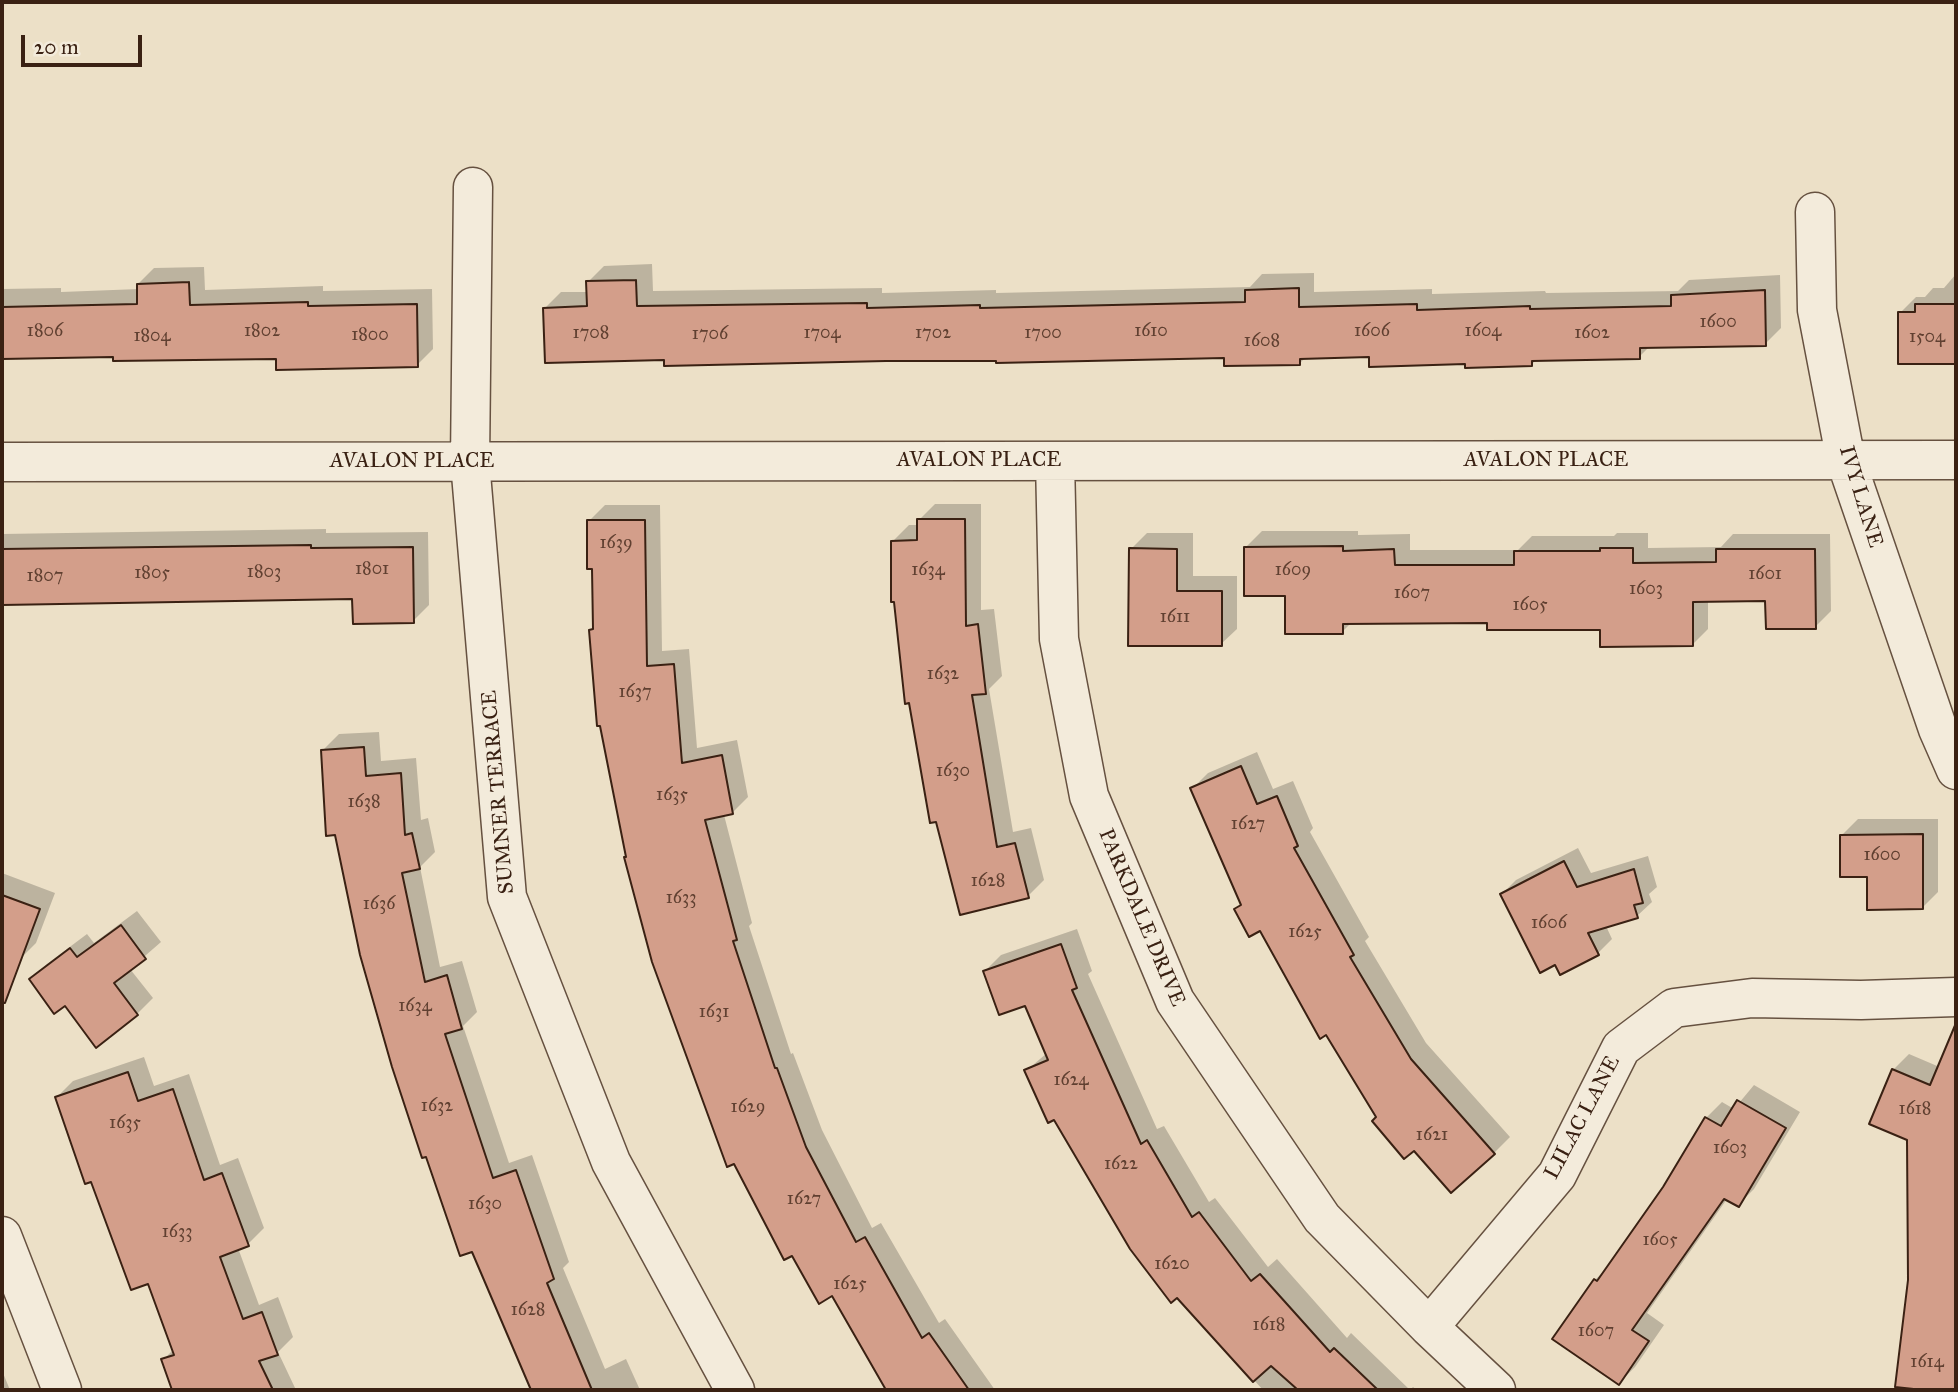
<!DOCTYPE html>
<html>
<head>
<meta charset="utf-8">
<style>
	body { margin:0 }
	#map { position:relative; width:1958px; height:1392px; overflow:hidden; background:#ece0c7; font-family:"IM FELL Great Primer",serif }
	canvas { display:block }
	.frame { position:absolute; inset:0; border:4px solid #3a2113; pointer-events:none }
	.scale { position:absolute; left:21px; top:35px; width:121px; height:32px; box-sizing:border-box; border:4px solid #3a2113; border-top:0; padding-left:9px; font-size:21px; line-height:24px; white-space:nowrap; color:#3a2113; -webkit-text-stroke:5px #f3ebdb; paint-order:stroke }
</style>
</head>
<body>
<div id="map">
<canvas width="1958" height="1392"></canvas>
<div class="frame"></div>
<div class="scale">20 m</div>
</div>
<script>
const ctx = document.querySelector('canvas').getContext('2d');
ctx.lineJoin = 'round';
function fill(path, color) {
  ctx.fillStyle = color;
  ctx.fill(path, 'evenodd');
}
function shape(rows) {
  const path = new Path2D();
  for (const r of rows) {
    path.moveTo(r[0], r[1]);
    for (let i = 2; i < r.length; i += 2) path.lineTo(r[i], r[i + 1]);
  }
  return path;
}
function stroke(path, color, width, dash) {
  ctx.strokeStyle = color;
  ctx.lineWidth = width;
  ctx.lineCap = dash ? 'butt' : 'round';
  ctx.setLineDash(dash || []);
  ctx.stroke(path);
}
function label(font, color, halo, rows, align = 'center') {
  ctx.font = font + ' "IM FELL Great Primer",serif';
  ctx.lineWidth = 5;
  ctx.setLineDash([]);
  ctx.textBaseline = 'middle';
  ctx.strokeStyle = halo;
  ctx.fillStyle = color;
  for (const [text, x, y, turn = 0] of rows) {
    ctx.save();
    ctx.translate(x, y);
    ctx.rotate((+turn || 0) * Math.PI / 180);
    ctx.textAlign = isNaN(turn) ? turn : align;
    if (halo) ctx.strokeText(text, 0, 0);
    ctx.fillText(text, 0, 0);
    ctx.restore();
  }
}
const shadow = shape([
	[652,264,653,291,882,288,882,293,996,290,996,293,1250,287,1262,274,1314,273,1314,292,1432,289,1432,294,1545,291,1546,293,1678,291,1689,280,1780,275,1781,328,1765,344,1650,346,1639,357,1537,359,1531,365,1467,363,1371,355,1306,357,1300,363,1226,356,998,359,666,358,545,308,561,292,588,292,588,282,604,266],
	[204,267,205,290,323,286,323,291,432,289,433,349,417,365,278,357,115,355,2,357,2,289,61,288,61,292,139,289,138,284,154,268],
	[1956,274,1956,362,1900,362,1900,313,1916,297,1925,297,1933,288,1944,288],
	[935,504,981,504,981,610,994,609,1002,676,989,689,1013,832,1031,828,1044,880,1028,896,962,913,893,541,909,525,919,525,919,520],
	[605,505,660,505,662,651,689,649,697,748,737,740,748,797,732,813,724,815,752,923,749,926,791,1054,793,1053,822,1130,872,1228,881,1223,939,1323,945,1319,995,1390,881,1390,886,1386,833,1293,793,1254,735,1162,591,630,595,626,594,567,589,521],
	[326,529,326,533,428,532,429,605,413,621,354,597,2,604,2,534],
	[1262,531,1358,531,1358,535,1410,534,1410,550,1518,550,1532,536,1614,536,1617,533,1648,533,1648,548,1721,547,1733,534,1830,534,1831,611,1815,627,1767,599,1708,600,1708,629,1693,644,1602,628,1489,622,1351,623,1342,632,1287,594,1246,547],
	[1147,533,1193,533,1193,576,1237,576,1237,629,1221,644,1131,549],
	[379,732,381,761,416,758,421,820,428,818,435,852,420,867,440,967,462,961,477,1012,463,1026,509,1163,532,1155,569,1262,563,1268,605,1369,626,1359,640,1390,540,1390,524,1357,323,750,339,734],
	[1257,752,1273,789,1293,781,1313,828,1310,832,1369,937,1365,941,1426,1043,1510,1137,1494,1153,1414,1149,1378,1117,1261,929,1236,910,1242,903,1192,789,1208,773],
	[1858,819,1938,819,1938,892,1922,908,1869,875,1842,835],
	[1578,848,1591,873,1648,856,1657,887,1649,894,1652,902,1637,916,1606,926,1612,939,1598,953,1561,972,1502,894,1516,880],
	[2,873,55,893,36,943,20,959,2,952],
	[137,911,161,942,130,969,153,998,137,1014,65,1004,31,980,47,964,87,934,94,943],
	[1077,929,1092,971,1088,974,1157,1129,1164,1126,1209,1202,1215,1198,1268,1267,1277,1259,1347,1338,1351,1333,1410,1390,1413,1387,1417,1390,1263,1390,1177,1296,1026,1071,1047,1053,1026,1004,985,971,1001,955],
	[1909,1054,1956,1074,1956,1390,1914,1390,1910,1280,1909,1139,1893,1070],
	[144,1057,154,1086,189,1074,220,1165,238,1158,264,1228,248,1244,238,1248,259,1305,278,1297,293,1337,278,1352,296,1390,174,1390,163,1360,174,1349,149,1281,92,1180,57,1097,73,1081],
	[1754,1085,1800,1112,1754,1189,1738,1205,1727,1199,1647,1313,1664,1325,1635,1367,1619,1383,1595,1280,1611,1264,1664,1188,1706,1118,1722,1102,1734,1109],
	[2,1368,3,1373,10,1390,2,1390]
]);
const building = shape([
	[636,280,637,306,867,303,867,308,980,305,980,308,1245,302,1245,290,1299,288,1299,307,1417,304,1417,310,1530,306,1530,309,1671,306,1671,295,1765,290,1766,346,1640,348,1640,359,1532,361,1532,366,1465,368,1465,364,1369,367,1369,357,1300,359,1300,365,1224,366,1224,358,996,363,996,361,886,361,664,366,664,360,545,363,543,308,587,306,586,281,636,280],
	[189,282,190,305,308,302,308,306,417,304,418,367,276,370,276,359,113,361,113,357,2,359,2,307,137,304,137,284,189,282],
	[1915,304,1956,304,1956,364,1898,364,1898,312,1915,312,1915,304],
	[917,519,965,519,966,626,978,624,986,694,972,695,997,847,1015,843,1029,898,960,915,936,822,930,823,909,703,905,704,894,602,891,602,891,541,917,540,917,519],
	[587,520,645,520,647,666,674,664,682,763,722,755,733,814,705,820,737,940,733,941,775,1068,777,1068,806,1147,856,1242,865,1237,922,1338,929,1333,969,1390,886,1390,832,1296,819,1304,792,1256,784,1260,734,1164,727,1167,652,962,624,857,626,857,600,726,597,726,589,630,593,629,592,569,587,569,587,520],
	[311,545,311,548,413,547,414,623,353,624,352,599,2,605,2,549,311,545],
	[1343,546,1343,551,1394,549,1395,565,1514,565,1514,551,1600,551,1600,548,1633,548,1633,563,1716,562,1716,549,1815,549,1816,629,1766,629,1765,601,1693,602,1693,646,1600,647,1600,630,1487,630,1487,623,1343,624,1343,634,1285,634,1285,596,1244,596,1244,547,1343,546],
	[1129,548,1177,549,1177,591,1222,591,1222,646,1128,646,1129,548],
	[364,747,366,776,401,773,405,835,412,833,420,869,402,873,425,982,447,975,462,1029,445,1034,493,1178,516,1170,554,1279,547,1283,592,1390,531,1390,472,1252,460,1256,426,1157,422,1158,392,1067,360,955,335,835,326,836,321,750,364,747],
	[1241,766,1257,804,1277,796,1298,846,1294,848,1354,955,1350,957,1411,1059,1495,1154,1451,1193,1414,1151,1404,1159,1372,1121,1376,1117,1326,1035,1320,1039,1260,931,1249,937,1234,909,1241,905,1190,788,1241,766],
	[1923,834,1923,909,1867,910,1867,877,1840,877,1840,835,1923,834],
	[1564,861,1577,887,1634,869,1643,903,1634,905,1638,918,1588,933,1599,955,1560,975,1555,965,1540,973,1500,894,1564,861],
	[2,895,40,909,5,1003,2,1003,2,895],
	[121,925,146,959,114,983,138,1015,96,1048,65,1006,54,1014,29,979,70,948,77,957,121,925],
	[1061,944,1077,988,1072,990,1141,1144,1147,1140,1192,1217,1199,1212,1251,1281,1260,1274,1330,1352,1334,1348,1378,1390,1298,1390,1271,1366,1253,1382,1177,1298,1171,1303,1130,1249,1054,1120,1048,1123,1024,1070,1048,1060,1025,1006,999,1015,983,971,1061,944],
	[1956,1023,1956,1390,1923,1390,1895,1387,1908,1280,1907,1140,1869,1124,1892,1069,1930,1085,1956,1023],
	[128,1072,138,1101,173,1089,204,1180,222,1173,249,1246,220,1257,243,1319,262,1312,278,1355,259,1361,273,1390,172,1390,161,1359,174,1355,148,1284,131,1290,91,1182,85,1184,55,1097,128,1072],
	[1737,1100,1786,1128,1739,1207,1724,1199,1632,1330,1649,1341,1619,1385,1552,1339,1594,1279,1597,1281,1663,1187,1705,1117,1721,1126,1737,1100]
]);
const minor = shape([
	[473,187,470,462,507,897,611,1162,735,1390],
	[1815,212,1817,310,1846,461,1938,729,1956,770],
	[1055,461,1059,639,1089,796,1175,1001,1322,1218,1429,1327,1496,1390],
	[2,462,1956,460],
	[2,1236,62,1390],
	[1429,1327,1557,1175,1621,1048,1674,1008,1752,998,1861,1000,1956,997]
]);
const numberNames = [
	["1600",1718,323],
	["1806",45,332],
	["1802",262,332],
	["1610",1151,332],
	["1606",1372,332],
	["1604",1483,332],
	["1708",591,334],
	["1704",822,334],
	["1702",933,334],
	["1700",1043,334],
	["1602",1592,334],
	["1706",710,335],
	["1800",370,336],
	["1804",152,337],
	["1504",1927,338],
	["1608",1262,342],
	["1639",616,544],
	["1801",372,570],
	["1634",928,571],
	["1609",1293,571],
	["1803",264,573],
	["1805",152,574],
	["1601",1765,575],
	["1807",45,577],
	["1603",1646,590],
	["1607",1412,594],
	["1605",1530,606],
	["1611",1175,618],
	["1632",943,675],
	["1637",635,693],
	["1630",953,772],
	["1635",672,796],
	["1638",364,803],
	["1627",1248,825],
	["1600",1882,856],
	["1628",988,882],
	["1633",681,899],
	["1636",379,905],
	["1606",1549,924],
	["1625",1305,933],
	["1634",415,1007],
	["1631",714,1013],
	["1624",1071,1081],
	["1632",437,1107],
	["1629",748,1108],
	["1618",1915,1110],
	["1635",125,1124],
	["1621",1432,1136],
	["1603",1730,1149],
	["1622",1121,1165],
	["1627",804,1200],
	["1630",485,1205],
	["1633",177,1233],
	["1605",1660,1241],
	["1620",1172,1265],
	["1625",850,1285],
	["1628",528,1311],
	["1618",1269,1326],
	["1607",1596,1332],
	["1614",1927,1363]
];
const streetNames = [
	["AVALON PLACE",979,461],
	["AVALON PLACE",1546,461],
	["AVALON PLACE",412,462],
	["IVY LANE",1860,497,73],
	["SUMNER TERRACE",499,792,-95],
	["PARKDALE DRIVE",1141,918,67],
	["LILAC LANE",1583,1118,-62]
];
fill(shadow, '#0003');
fill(building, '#d39e8a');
stroke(building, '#3a2113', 2);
stroke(minor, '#665140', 41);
stroke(minor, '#f3ebdb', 38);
label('18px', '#604031', null, numberNames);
label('21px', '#3a2113', '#f3ebdb', streetNames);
</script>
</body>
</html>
